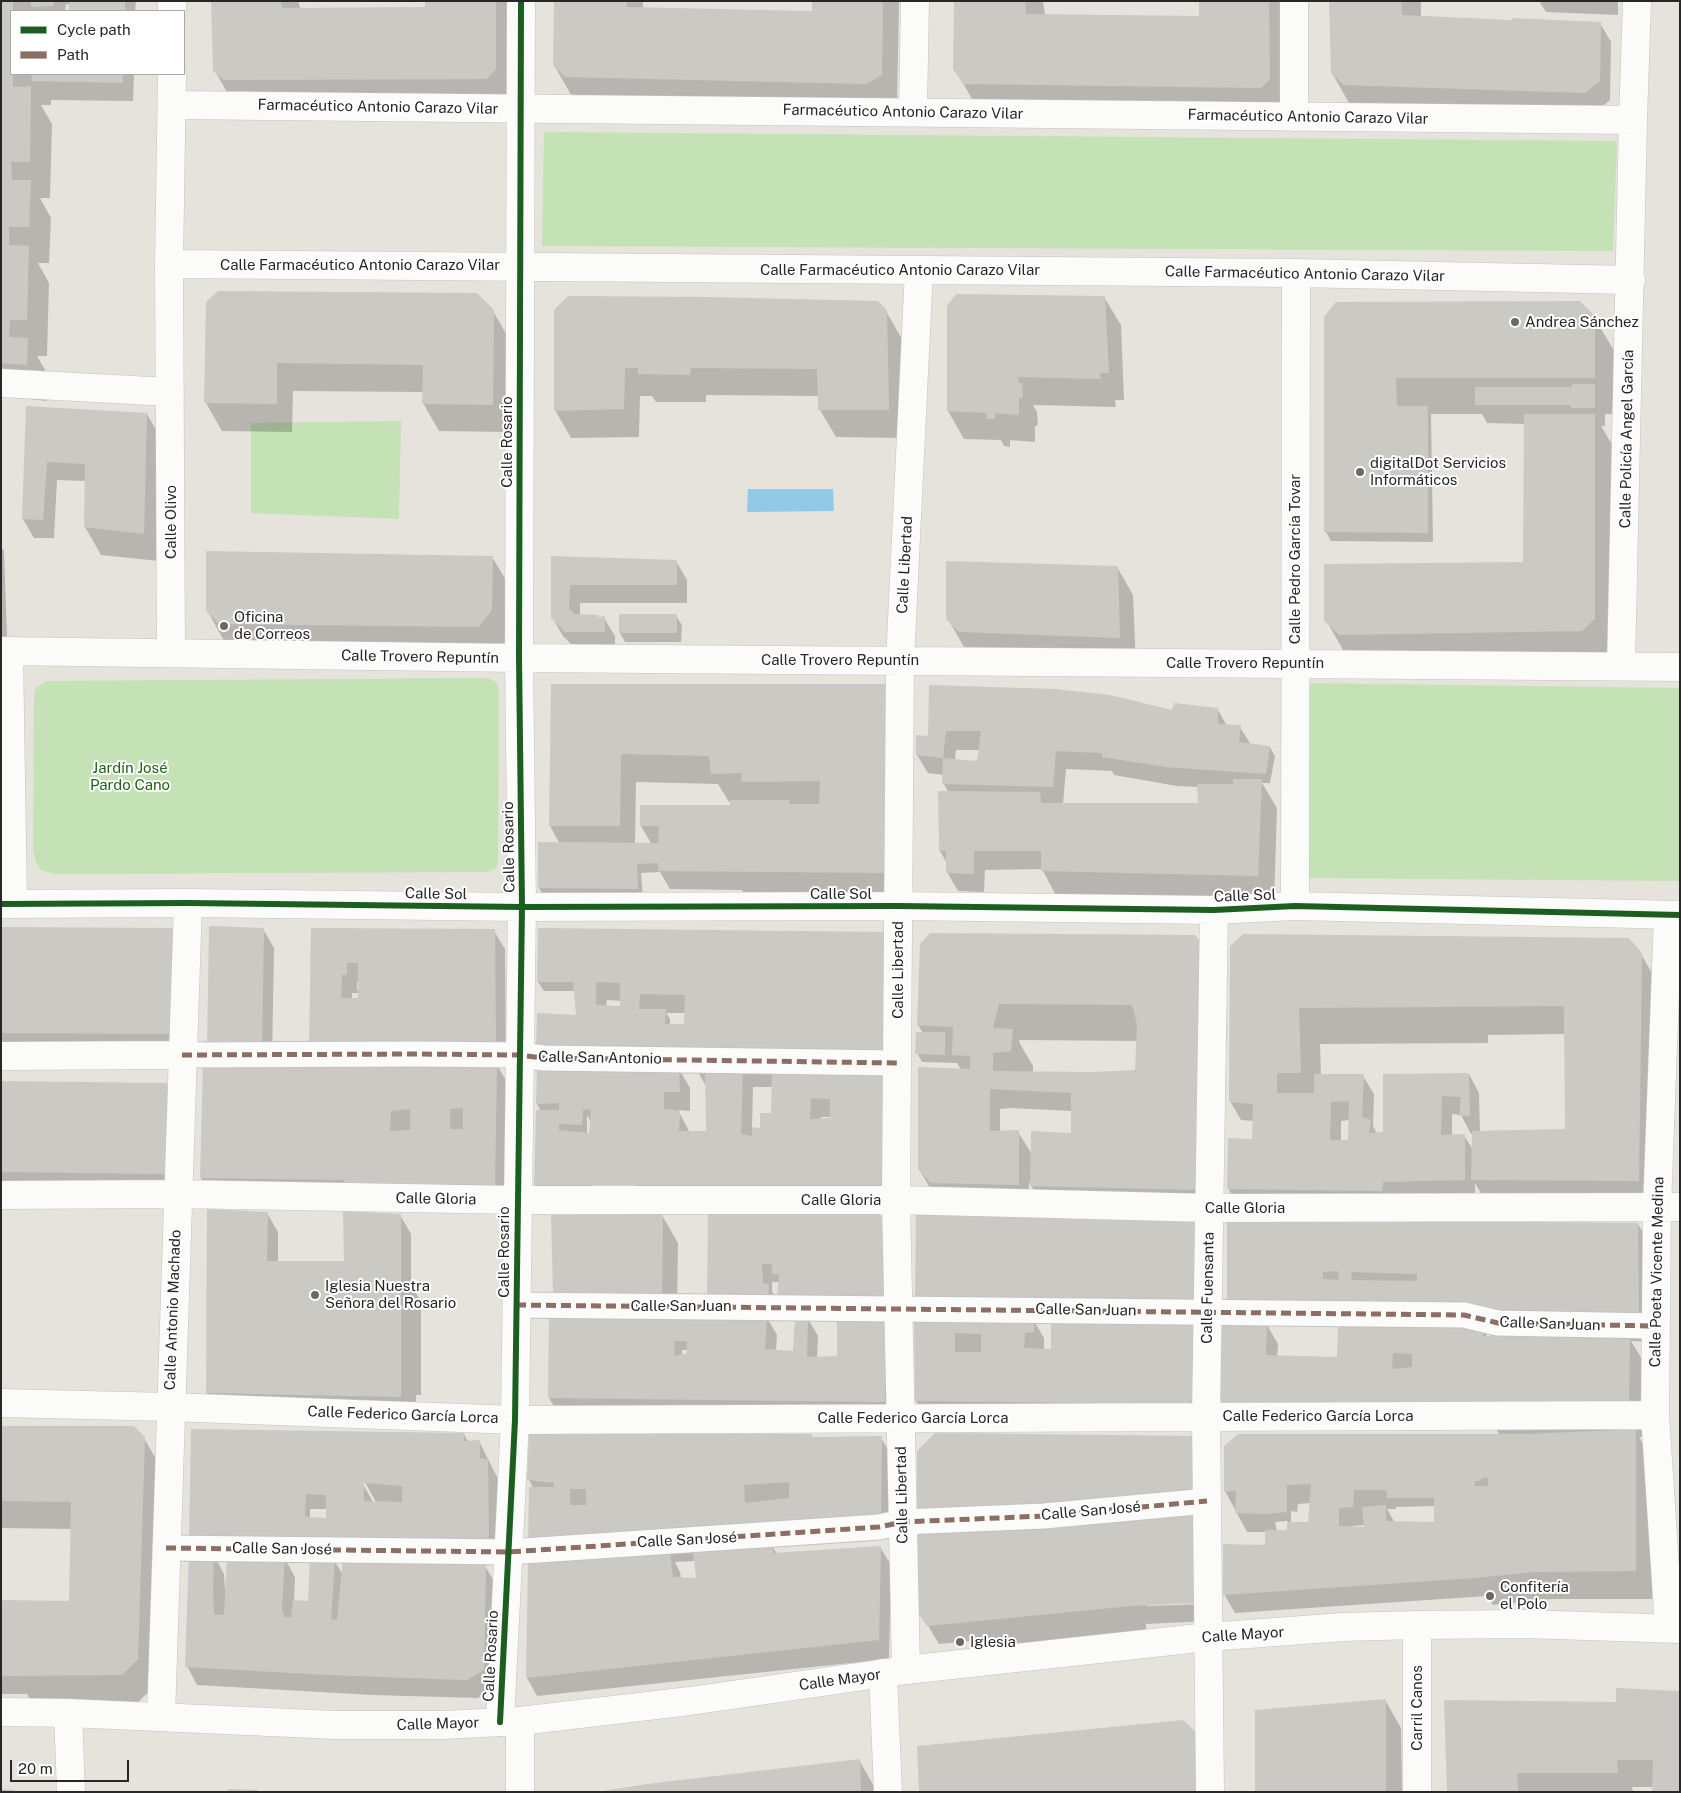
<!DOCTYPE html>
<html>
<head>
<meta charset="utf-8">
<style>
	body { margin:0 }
	#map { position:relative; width:1681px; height:1793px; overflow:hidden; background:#e6e3dd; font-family:"Public Sans",sans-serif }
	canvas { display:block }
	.frame { position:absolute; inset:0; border:2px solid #272727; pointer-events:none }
	.legend { position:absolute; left:10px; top:10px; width:175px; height:65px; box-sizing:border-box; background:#fff; border:1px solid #a9a9a9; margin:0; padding:6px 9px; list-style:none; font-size:15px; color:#272727 }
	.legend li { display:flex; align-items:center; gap:10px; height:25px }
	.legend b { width:25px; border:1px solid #a9a9a9 }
	.scale { position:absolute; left:10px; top:1760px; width:119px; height:22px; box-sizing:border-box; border:2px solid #272727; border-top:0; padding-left:6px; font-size:15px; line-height:18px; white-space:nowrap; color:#272727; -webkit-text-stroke:4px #fff; paint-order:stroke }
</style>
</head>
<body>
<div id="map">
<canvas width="1681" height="1793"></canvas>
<div class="frame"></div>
<ul class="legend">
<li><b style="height:6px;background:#1b5e20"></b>Cycle path</li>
<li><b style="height:6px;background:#8d6e63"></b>Path</li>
</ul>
<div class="scale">20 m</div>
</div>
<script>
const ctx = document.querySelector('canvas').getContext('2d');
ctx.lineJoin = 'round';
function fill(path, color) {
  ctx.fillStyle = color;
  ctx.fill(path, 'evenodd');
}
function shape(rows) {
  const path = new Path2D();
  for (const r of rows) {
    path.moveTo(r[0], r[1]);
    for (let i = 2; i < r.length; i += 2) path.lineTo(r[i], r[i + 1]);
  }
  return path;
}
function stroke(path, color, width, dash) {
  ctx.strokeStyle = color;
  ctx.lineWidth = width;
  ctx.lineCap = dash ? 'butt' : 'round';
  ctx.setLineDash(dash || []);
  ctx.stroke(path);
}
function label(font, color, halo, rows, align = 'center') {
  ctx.font = font + ' "Public Sans",sans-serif';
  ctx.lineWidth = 4;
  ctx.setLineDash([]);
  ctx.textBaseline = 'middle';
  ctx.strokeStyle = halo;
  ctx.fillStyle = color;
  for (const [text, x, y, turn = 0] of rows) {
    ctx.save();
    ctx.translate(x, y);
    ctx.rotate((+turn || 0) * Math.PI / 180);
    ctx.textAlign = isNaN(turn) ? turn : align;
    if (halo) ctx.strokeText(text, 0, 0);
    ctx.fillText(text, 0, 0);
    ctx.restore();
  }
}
const green = shape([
	[544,132,1617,141,1613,251,542,246],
	[401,421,399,519,251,513,251,423],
	[489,678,496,682,499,689,498,861,496,868,488,872,54,874,41,870,36,862,33,850,34,695,36,688,47,681],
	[1304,683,1680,688,1680,881,1304,878]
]);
const water = shape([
	[748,489,833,489,834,511,747,512]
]);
const shadow = shape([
	[1,1,136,1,135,11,70,11,70,5,66,4,65,11,11,11,11,74,134,74,133,101,51,100,51,105,41,105,52,124,50,198,40,198,51,218,49,263,38,263,49,283,47,356,37,356,48,375,47,401,1,396],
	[212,1,298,1,301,10,426,8,426,1,513,1,516,105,236,108,215,71],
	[555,1,643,1,643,8,813,12,813,1,899,1,897,103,582,105,570,93,554,65],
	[955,1,1043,1,1045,15,1201,17,1200,1,1289,1,1290,116,976,106,955,69],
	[1331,1,1421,1,1421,17,1513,22,1600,23,1611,42,1610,100,1596,112,1353,110,1332,73],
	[1539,1,1618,1,1618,15,1546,12],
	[1104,297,1121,325,1124,400,1115,400,1116,407,1033,405,1037,412,1038,425,1035,426,1035,442,1010,440,1010,447,1004,446,1001,440,964,439,948,411],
	[208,303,493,311,509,339,509,432,439,431,423,403,423,392,293,391,292,432,222,431,206,403],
	[555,311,886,311,902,339,904,438,836,437,820,410,819,396,706,395,706,402,656,402,652,396,640,396,639,437,571,438,555,410],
	[1325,317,1594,317,1616,354,1616,414,1605,414,1605,426,1601,426,1616,451,1615,656,1347,657,1326,620,1524,563,1525,424,1487,423,1482,414,1431,414,1433,542,1331,541,1326,532],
	[28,407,147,414,163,442,159,561,101,555,85,527,85,481,57,480,54,538,34,538,23,519],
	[1,547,4,551,7,636,1,639],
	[492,557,509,585,508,638,495,655,236,651,223,639,207,610],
	[552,558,676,561,687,580,687,603,580,603,580,616,597,616,599,618,604,618,615,636,615,651,577,650,563,636,552,617],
	[1117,567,1133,595,1136,666,976,660,964,647,948,619],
	[676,616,682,625,681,642,625,642,620,633],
	[553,685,903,714,903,900,747,899,742,890,670,889,660,872,641,873,643,898,550,906,539,888,560,844,550,826],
	[636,782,718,784,729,802,731,802,729,807,641,826,652,845,635,844],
	[930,687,1173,711,1218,710,1227,726,1240,727,1251,745,1270,747,1275,756,1270,783,1262,783,1277,808,1274,904,1058,899,1042,869,985,870,984,892,958,891,947,872,947,863,940,851,949,793,944,784,944,775,928,773,917,755,929,737],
	[956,750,980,750,978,762,955,760],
	[1066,769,1112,771,1114,775,1177,786,1198,787,1199,805,1063,804],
	[1,928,173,929,191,1070,1,1069],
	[263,929,274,948,272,1061,318,1062,313,929,494,931,505,949,506,1067,498,1067,507,1082,505,1203,217,1205,201,1178],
	[357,982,359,982,359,990,357,990],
	[352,993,359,993,359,999,352,999],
	[889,934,896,1203,540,1194,535,1185,541,1111,537,1104,577,1016,575,991,544,991,538,982],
	[607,1000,622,1001,622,1008,606,1007],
	[666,1013,685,1013,685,1025,670,1025,670,1019],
	[690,1058,706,1086,707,1133,690,1133,678,1110,690,1111,690,1088,679,1069],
	[753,1087,773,1087,772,1115,762,1129,752,1128],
	[587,1115,591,1122,590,1135,587,1134],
	[821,1117,836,1117,821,1120],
	[592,1183,635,1183,635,1186,592,1186],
	[921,945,1206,950,1227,987,1225,1110,1215,1109,1213,1208,1042,1204,1029,1182,1029,1203,930,1188,919,1169,961,1070,957,1063,922,1062,917,1053,923,1033,918,1025],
	[1020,1040,1137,1041,1137,1072,1033,1072,1033,1066,1019,1042],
	[1010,1108,1072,1111,1072,1134,1032,1154,1018,1132,1000,1132,1000,1109],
	[1232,946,1641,954,1657,982,1655,1209,1489,1207,1475,1183,1475,1198,1239,1207,1228,1188,1253,1140,1254,1121,1241,1120,1230,1101],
	[1565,1034,1567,1130,1480,1132,1479,1093,1469,1074,1385,1133,1377,1134,1373,1126,1374,1094,1363,1076,1321,1076,1320,1044,1488,1043,1488,1035],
	[1452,1114,1461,1115,1471,1134,1473,1134,1473,1150,1464,1135,1452,1136],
	[1349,1120,1349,1141,1341,1141,1341,1121],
	[1,1083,166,1084,182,1112,181,1202,1,1199],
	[208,1211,267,1213,278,1232,278,1262,345,1262,400,1215,411,1234,411,1284,421,1302,421,1395,416,1395,416,1424,223,1421,207,1393],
	[662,1215,678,1243,677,1316,720,1316,710,1216,877,1215,895,1420,566,1426,549,1398,550,1315],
	[772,1282,778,1282,780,1286,778,1302,772,1291],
	[766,1316,796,1317,794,1352,776,1351,777,1335],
	[807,1317,839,1318,838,1357,817,1358,818,1336],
	[682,1350,688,1350,688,1354,682,1356],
	[1099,1217,1211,1412,927,1419,916,1401,916,1322],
	[1034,1321,1052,1322,1052,1350,1044,1350,1044,1338],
	[1229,1221,1638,1224,1654,1252,1654,1342,1631,1341,1646,1366,1644,1437,1639,1437,1651,1458,1652,1599,1552,1599,1493,1605,1487,1596,1235,1613,1224,1594,1266,1547,1266,1532,1247,1532,1225,1491,1499,1434,1496,1429,1230,1416,1219,1396,1240,1324],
	[1485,1323,1493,1338,1488,1338,1482,1328,1339,1358,1277,1357,1278,1344,1267,1325],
	[1311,1503,1309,1523,1291,1523,1291,1511,1297,1512,1298,1504],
	[1436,1506,1435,1523,1395,1523,1387,1509,1396,1509,1396,1507],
	[1288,1521,1288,1531,1277,1531,1275,1522],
	[1365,1525,1365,1528,1352,1528,1352,1526],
	[1,1427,144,1438,160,1466,153,1688,138,1702,32,1703,27,1694,1,1694,1,1601,70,1602,72,1529,1,1528],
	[192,1430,464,1434,468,1442,479,1441,498,1479,499,1562,365,1560,485,1566,496,1585,494,1688,478,1698,372,1695,197,1685,187,1666],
	[362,1477,376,1502,373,1502,360,1479],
	[310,1509,327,1509,327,1519,310,1518],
	[215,1557,228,1558,227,1589,225,1589,224,1574],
	[285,1559,344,1560,343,1575,334,1560,310,1602,294,1602,295,1577],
	[812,1435,813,1438,881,1438,892,1456,891,1535,772,1546,777,1554,880,1547,891,1565,889,1659,537,1696,527,1678,533,1488,529,1480],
	[695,1561,697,1579,681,1578,680,1572,675,1562],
	[1200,1515,1208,1621,1146,1624,1146,1634,989,1650,984,1640,939,1644,918,1609],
	[1205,1601,1205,1604,1147,1606,1147,1604],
	[1680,1692,1654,1787,1632,1787,1633,1792,1448,1792,1618,1703],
	[1385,1700,1401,1728,1402,1792,1256,1792],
	[859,1760,875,1788,875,1792,598,1792]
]);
const building = shape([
	[1,1,13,1,13,11,11,11,13,87,31,86,30,162,11,162,12,180,31,180,29,227,9,227,9,245,29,246,27,320,10,320,9,337,28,338,27,365,1,363],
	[31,1,54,1,53,6,31,7],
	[69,1,125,1,125,11,69,11],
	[211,1,281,1,282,8,425,7,425,1,496,1,496,69,487,79,224,80,213,71],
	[554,1,627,1,627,7,812,11,812,1,883,1,882,75,866,84,565,77,553,65],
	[954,1,1025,1,1026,14,1199,16,1199,1,1269,1,1270,79,1261,88,963,84,953,69],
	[1329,1,1401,1,1402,15,1512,20,1512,18,1601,22,1600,81,1585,93,1344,85,1331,73],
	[31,74,123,74,123,83,32,81],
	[218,291,477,293,494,310,493,405,422,404,423,365,280,363,277,363,277,404,204,403,206,302],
	[956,294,1105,296,1109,373,1100,373,1101,379,1018,377,1019,383,1022,383,1023,398,1019,398,1019,415,995,413,995,419,987,419,986,413,947,411,947,306],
	[568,296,708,297,878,301,887,310,889,410,818,410,817,369,691,368,690,375,638,374,638,368,625,368,624,409,554,411,554,310],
	[1580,301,1595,316,1595,378,1396,378,1397,406,1428,406,1428,533,1324,532,1324,317,1336,302],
	[1572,384,1595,384,1595,408,1571,408,1571,405,1475,405,1475,387,1572,387],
	[26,406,147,413,144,534,84,527,85,464,47,462,43,520,22,519],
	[1524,414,1595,414,1595,619,1582,631,1339,635,1324,621,1324,564,1523,562],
	[206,551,493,556,492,610,479,627,219,624,206,611],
	[551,556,677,560,677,585,570,585,569,608,574,614,598,615,598,617,605,616,605,632,565,632,551,618],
	[946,561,1118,566,1120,638,959,632,946,619],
	[619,614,677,614,677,633,619,633],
	[551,684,887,684,888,873,658,871,658,863,637,864,638,889,538,888,538,842,658,843,659,826,640,826,640,805,730,805,730,800,790,800,789,804,819,804,820,781,741,782,742,773,711,774,709,756,621,754,620,826,549,826],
	[929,685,1055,689,1110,695,1172,710,1174,703,1218,708,1218,724,1241,725,1239,742,1270,746,1266,774,1165,767,1102,757,1102,753,1056,751,1053,787,942,784,943,758,916,755,916,735,928,736],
	[946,731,981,731,977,761,943,758],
	[1233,779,1262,779,1258,876,1041,871,1041,851,974,851,974,874,946,873,946,851,939,851,938,791,1040,792,1041,803,1198,803,1197,784,1233,784],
	[209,926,264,928,262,1048,207,1049],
	[1,927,174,928,171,1034,1,1033],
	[311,928,495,929,496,1048,309,1049],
	[347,963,358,963,358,998,341,998,342,975,347,975],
	[538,928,889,932,886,1054,536,1048,537,1013,576,1015,573,982,537,982],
	[596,982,620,983,620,1006,596,1005],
	[640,994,685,995,684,1024,665,1024,666,1009,639,1009],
	[930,933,1195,935,1207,949,1203,1190,1030,1186,1031,1131,1071,1133,1071,1093,990,1089,990,1131,1019,1130,1019,1185,931,1183,918,1169,918,1067,970,1069,970,1056,952,1055,953,1027,917,1025,920,944],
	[999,1004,1132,1005,1137,1024,1135,1070,1092,1072,993,1071,993,1053,1011,1051,1013,1029,993,1028],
	[1243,934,1629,938,1642,953,1639,1181,1471,1180,1472,1131,1565,1129,1564,1006,1299,1008,1301,1073,1277,1073,1277,1093,1314,1093,1314,1074,1364,1074,1362,1117,1371,1120,1369,1133,1383,1132,1383,1074,1469,1073,1470,1116,1459,1116,1461,1097,1442,1096,1441,1135,1465,1134,1465,1180,1383,1182,1382,1191,1227,1189,1228,1138,1252,1139,1253,1104,1229,1102,1230,946],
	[1349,1101,1348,1140,1330,1140,1331,1102],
	[916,1032,945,1032,945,1055,915,1054],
	[203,1062,497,1062,495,1185,344,1183,344,1180,200,1178],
	[463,1108,463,1129,450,1129,450,1109],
	[410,1109,410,1130,390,1131,391,1111],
	[537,1065,679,1068,680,1092,664,1092,664,1109,680,1111,679,1131,706,1131,705,1068,743,1068,741,1134,752,1136,752,1127,760,1128,760,1113,771,1113,772,1069,889,1071,886,1185,534,1185,536,1110,559,1110,559,1103,536,1104],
	[811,1098,830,1099,830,1118,810,1119],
	[591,1109,589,1133,559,1130,559,1124,582,1125,583,1110],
	[1,1081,167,1083,166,1174,1,1172],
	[207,1209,268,1212,267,1261,344,1261,343,1211,401,1214,401,1397,206,1393],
	[916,1213,1204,1218,1204,1291,1193,1303,915,1301],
	[663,1214,662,1297,553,1294,551,1215],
	[708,1214,878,1214,889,1223,886,1301,777,1299,779,1274,772,1274,772,1264,762,1264,763,1283,769,1284,768,1298,707,1297],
	[1227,1219,1638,1223,1639,1314,1476,1311,1475,1305,1227,1304],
	[1338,1271,1339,1280,1323,1279,1323,1272],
	[1352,1272,1417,1274,1417,1281,1351,1280],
	[549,1314,767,1316,765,1349,793,1351,795,1316,808,1317,807,1357,837,1356,837,1316,886,1317,885,1402,548,1398],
	[674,1341,687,1341,687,1353,675,1356],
	[1034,1318,1034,1332,1025,1333,1024,1348,1051,1349,1051,1318,1201,1320,1201,1393,1188,1404,915,1401,914,1321],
	[955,1333,981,1334,981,1352,955,1352],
	[1217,1322,1267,1324,1266,1355,1337,1357,1338,1325,1483,1327,1483,1336,1630,1337,1629,1410,1226,1406,1218,1397],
	[1393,1353,1412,1354,1412,1367,1392,1369],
	[1,1426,134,1426,145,1437,138,1659,122,1675,1,1676,1,1600,69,1601,71,1502,1,1501],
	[191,1429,464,1433,464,1441,480,1440,480,1458,488,1459,489,1544,189,1539],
	[364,1483,402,1486,402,1502,364,1501],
	[306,1494,326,1495,326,1518,305,1517],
	[1636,1429,1636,1571,1535,1572,1475,1578,1223,1595,1223,1544,1265,1545,1265,1530,1287,1530,1287,1522,1308,1522,1311,1484,1287,1485,1287,1512,1267,1514,1235,1513,1236,1491,1224,1492,1224,1446,1238,1434,1530,1434],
	[1481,1478,1488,1478,1488,1486,1475,1486,1475,1481,1481,1481],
	[1354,1490,1386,1490,1387,1498,1434,1498,1434,1522,1386,1521,1386,1505,1362,1507,1364,1527,1339,1526,1339,1508,1353,1507],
	[529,1433,812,1434,812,1437,882,1436,881,1517,528,1543,529,1487,554,1487,554,1483,527,1480],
	[789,1482,789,1498,745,1503,744,1485],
	[570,1489,586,1489,586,1505,570,1505],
	[935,1433,1200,1436,1200,1496,917,1515,917,1451],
	[1200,1512,1198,1603,1131,1606,927,1626,916,1610,917,1531],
	[772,1544,773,1553,881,1546,879,1640,526,1678,528,1563,670,1552,673,1577,696,1578,693,1550],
	[189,1553,214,1554,213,1589,214,1614,224,1615,227,1556,285,1557,282,1609,285,1617,291,1617,293,1600,308,1601,310,1558,335,1559,331,1619,337,1620,343,1560,486,1565,484,1670,467,1680,328,1675,185,1667],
	[1616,1688,1680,1691,1680,1792,1652,1792,1653,1760,1617,1760,1618,1773,1517,1773,1518,1792,1447,1792,1444,1700,1616,1702],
	[1386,1699,1386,1792,1255,1792,1255,1710],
	[1183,1720,1198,1734,1197,1792,919,1792,917,1746],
	[860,1759,861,1792,597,1792,647,1784],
	[1,1789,15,1790,14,1792,1,1792],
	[228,1789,258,1790,258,1792,228,1792]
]);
const pedestrian = shape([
	[182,1055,418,1054,519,1055,544,1058,897,1063],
	[516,1305,1464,1315,1498,1323,1656,1326],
	[166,1548,509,1552,879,1527,903,1522,1044,1516,1207,1501]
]);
const minor = shape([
	[172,1,172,11],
	[1294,1,1294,117],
	[172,105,1633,120],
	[913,112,915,1],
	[169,264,1296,273,1631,280],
	[1,383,170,392],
	[1,651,519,658,1680,667],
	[9,651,13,904],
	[171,653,169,264,172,74],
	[1621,666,1633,120,1637,1],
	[1,904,188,903,522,907,898,906,1214,910,1295,906,1680,915],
	[1295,906,1296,273],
	[1668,915,1657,1207,1655,1415,1669,1628],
	[1,1056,182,1055],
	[1,1195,177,1194,517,1200,896,1200,1209,1208,1680,1207],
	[1,1403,170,1407,515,1420,1655,1415],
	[906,1670,896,1200,900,661,919,270],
	[883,1673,888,1792],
	[68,1713,71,1792],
	[161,1717,188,903],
	[500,1722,515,1420,522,907,519,658,521,1],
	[520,1792,520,1721],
	[1210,1792,1206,1416,1214,910],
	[1417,1792,1417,1625]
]);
const secondary = shape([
	[1,1712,68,1713,336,1725,444,1725,520,1721,690,1701,906,1670,1208,1637,1343,1627,1417,1625,1523,1624,1680,1629]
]);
const quiet = shape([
	[182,1055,418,1054,519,1055,544,1058,897,1063],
	[516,1305,1464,1315,1498,1323,1656,1326],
	[166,1548,509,1552,879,1527,903,1522,1044,1516,1207,1501]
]);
const cycleway = shape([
	[1,904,188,903,522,907,898,906,1214,910,1295,906,1680,915],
	[500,1722,515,1420,522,907,519,658,521,1]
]);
const markers = [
	[1515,322,5,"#6a6967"],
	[1360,472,5,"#6a6967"],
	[224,626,5,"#6a6967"],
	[315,1295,5,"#6a6967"],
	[1490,1596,5,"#6a6967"],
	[960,1642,5,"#6a6967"]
];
const streetNames = [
	["Farmacéutico Antonio Carazo Vilar",378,107,1],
	["Farmacéutico Antonio Carazo Vilar",903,112,1],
	["Farmacéutico Antonio Carazo Vilar",1308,117,1],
	["Calle Farmacéutico Antonio Carazo Vilar",360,265],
	["Calle Farmacéutico Antonio Carazo Vilar",900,270],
	["Calle Farmacéutico Antonio Carazo Vilar",1305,274,1],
	["Calle Policía Angel García",1627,439,-89],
	["Calle Rosario",507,442,-90],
	["Calle Olivo",171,522,-90],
	["Calle Pedro García Tovar",1295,559,-90],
	["Calle Libertad",905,565,-87],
	["Calle Trovero Repuntín",420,657,1],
	["Calle Trovero Repuntín",840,660],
	["Calle Trovero Repuntín",1245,663],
	["Calle Rosario",509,847,-91],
	["Calle Sol",436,894,1],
	["Calle Sol",841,894],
	["Calle Sol",1245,896,-2],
	["Calle Libertad",898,970,-90],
	["Calle San Antonio",600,1058,1],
	["Calle Gloria",436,1199,1],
	["Calle Gloria",841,1200],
	["Calle Gloria",1245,1208],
	["Calle Rosario",504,1252,-90],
	["Calle Poeta Vicente Medina",1657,1272,-89],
	["Calle Fuensanta",1208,1288,-89],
	["Calle San Juan",681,1306],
	["Calle Antonio Machado",173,1310,-88],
	["Calle San Juan",1086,1310,1],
	["Calle San Juan",1550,1324,2],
	["Calle Federico García Lorca",403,1415,2],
	["Calle Federico García Lorca",1318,1416],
	["Calle Federico García Lorca",913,1418],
	["Calle Libertad",902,1495,-91],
	["Calle San José",1091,1511,-5],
	["Calle San José",687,1540,-3],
	["Calle San José",282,1549,1],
	["Calle Mayor",1243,1635,-4],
	["Calle Rosario",491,1656,-87],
	["Calle Mayor",840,1680,-8],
	["Carril Canos",1417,1708,-90],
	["Calle Mayor",438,1724,-2]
];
const poiNames = [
	["Andrea Sánchez",1525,322],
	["digitalDot Servicios",1370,463],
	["Informáticos",1370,480],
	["Oficina",234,617],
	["de Correos",234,634],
	["Iglesia Nuestra",325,1286],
	["Señora del Rosario",325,1303],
	["Confitería",1500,1587],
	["el Polo",1500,1604],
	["Iglesia",970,1642]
];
const parkNames = [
	["Jardín José",130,768],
	["Pardo Cano",130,785]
];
fill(green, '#c4e2b5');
fill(water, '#91cae8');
fill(shadow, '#0003');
fill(building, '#cbc9c4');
stroke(pedestrian, '#c3c2c3', 27);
stroke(minor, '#c3c2c3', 29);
stroke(secondary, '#c3c2c3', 29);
stroke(pedestrian, '#fbfbfa', 25);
stroke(minor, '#fbfbfa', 28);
stroke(secondary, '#fbfbfa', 28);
stroke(quiet, '#8d6e63', 5, [10, 5]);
stroke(cycleway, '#1b5e20', 6);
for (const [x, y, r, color] of markers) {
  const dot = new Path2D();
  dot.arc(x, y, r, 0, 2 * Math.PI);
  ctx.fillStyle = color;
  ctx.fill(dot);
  stroke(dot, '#fff', 2);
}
label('15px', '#272727', '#fff', streetNames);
label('15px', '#272727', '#fff', poiNames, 'left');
label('15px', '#23621a', '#fff', parkNames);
</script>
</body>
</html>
